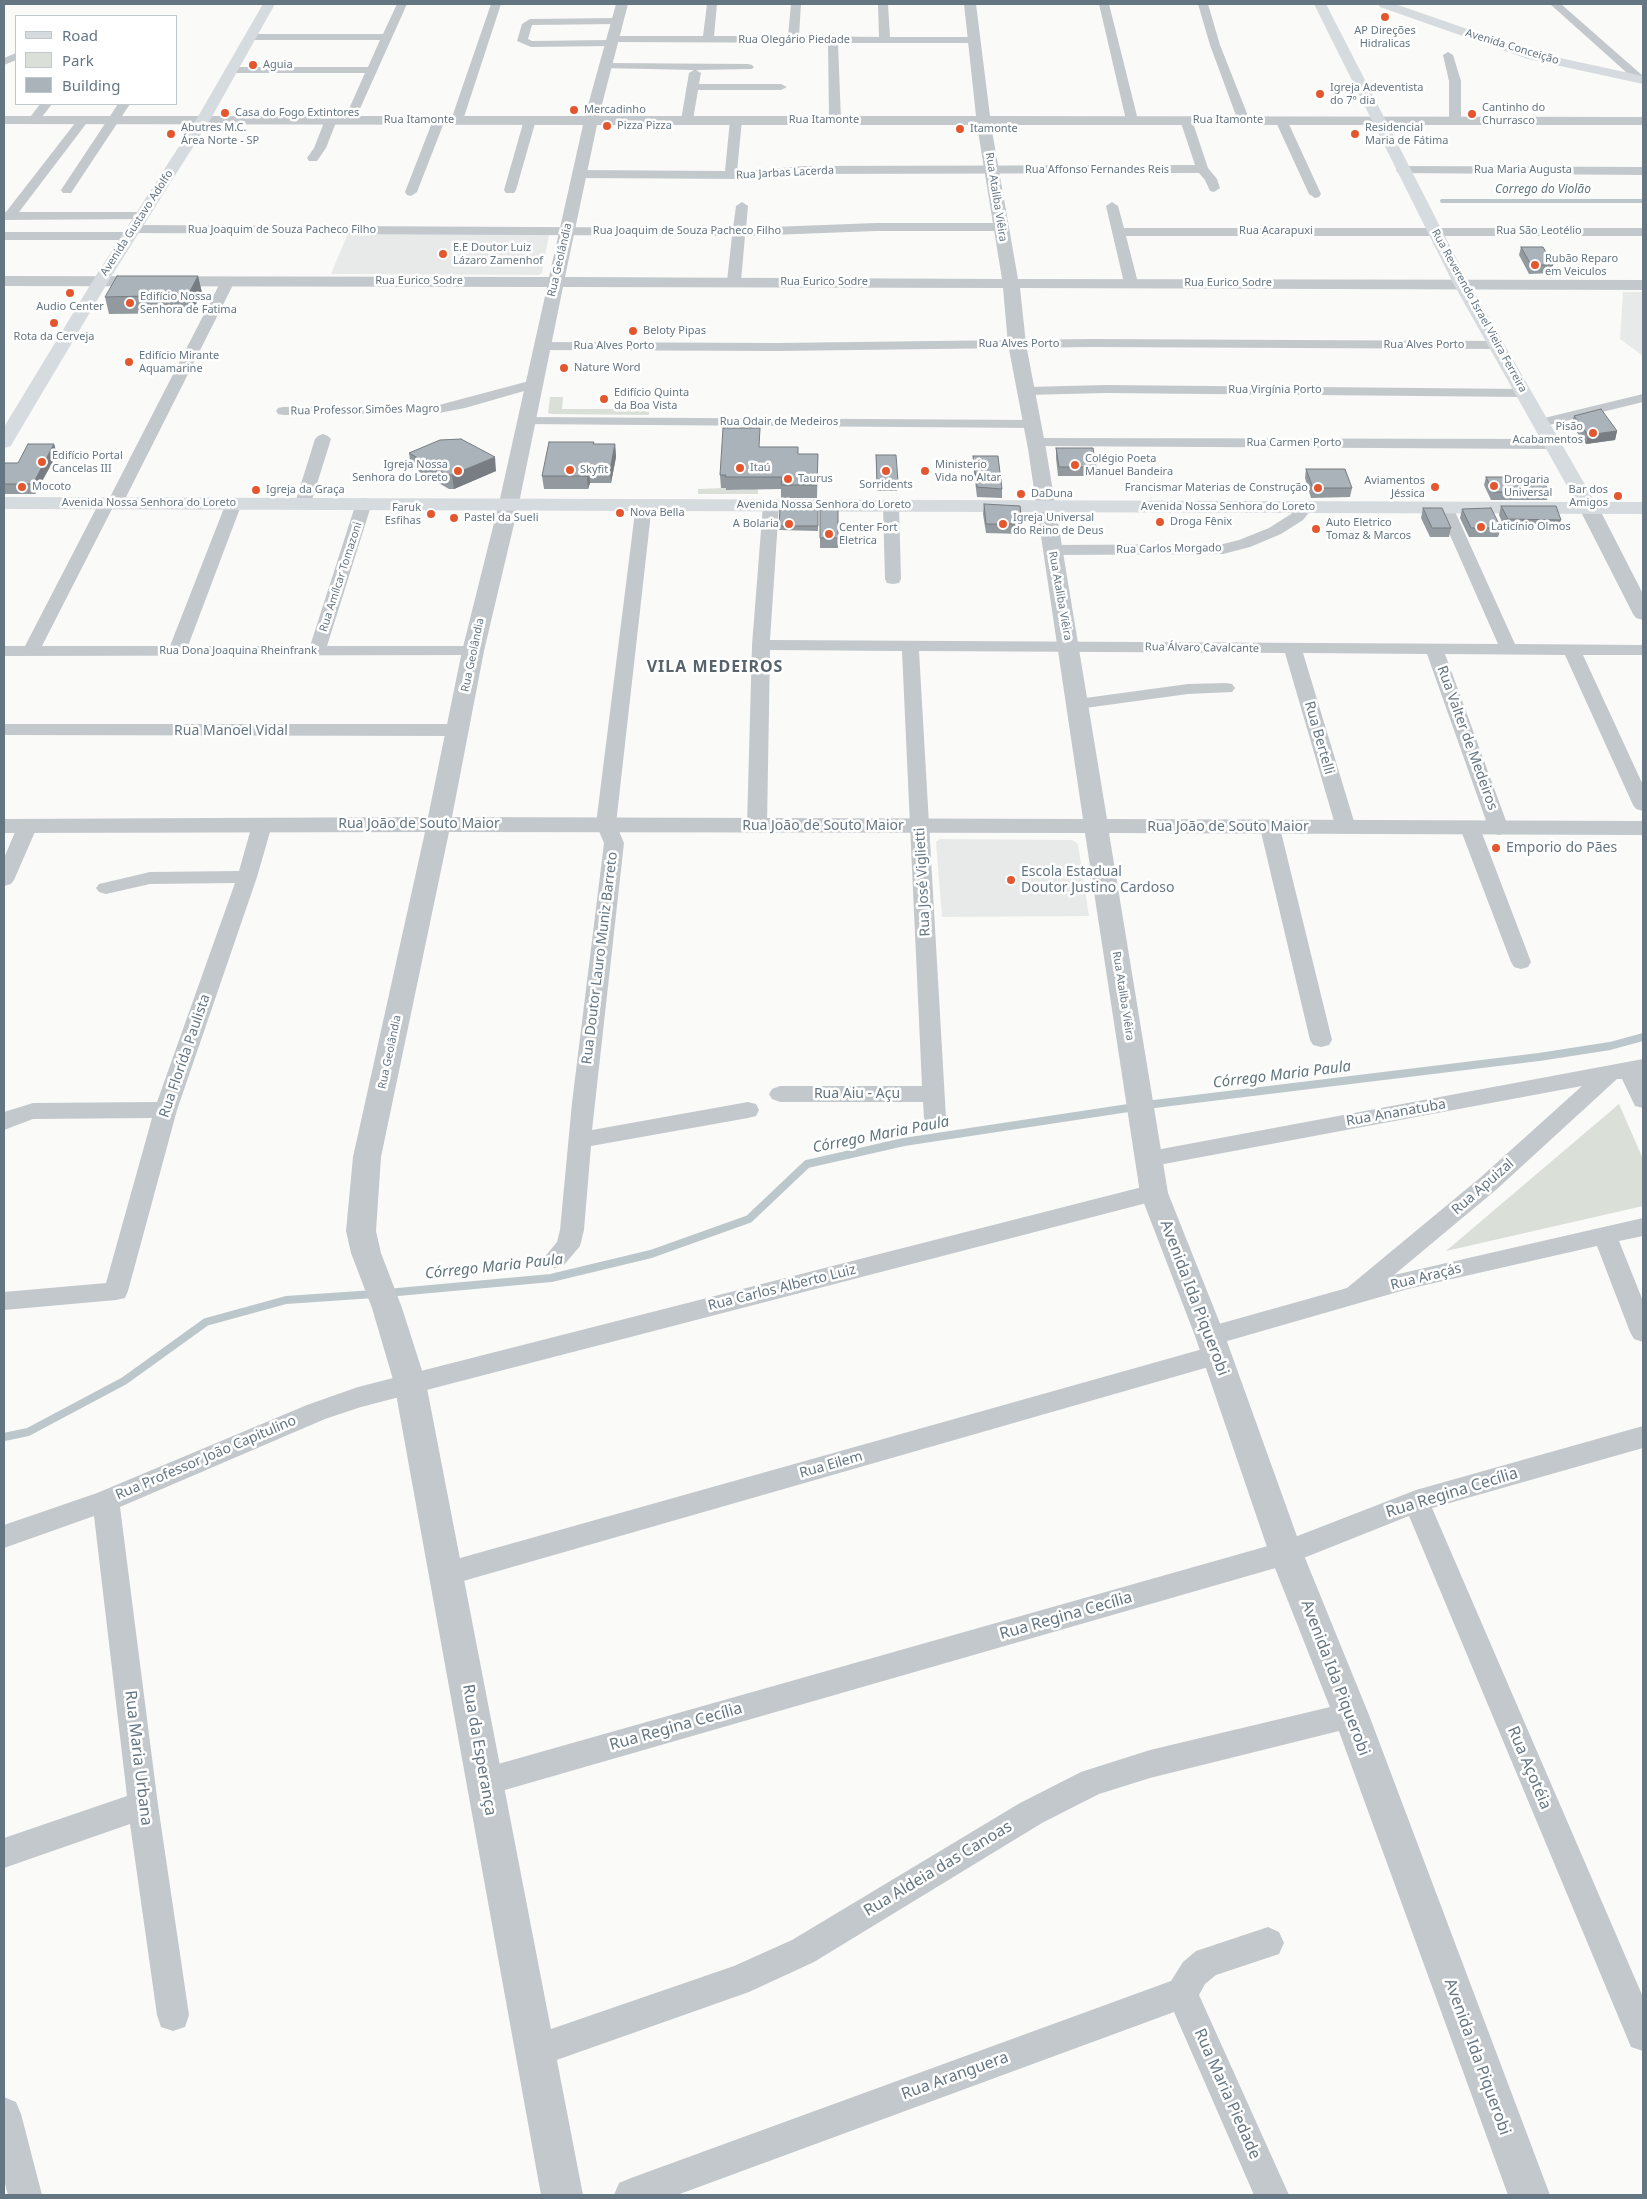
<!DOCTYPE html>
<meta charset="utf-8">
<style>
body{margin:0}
#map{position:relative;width:1647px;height:2199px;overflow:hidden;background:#fafaf8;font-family:"Noto Sans",sans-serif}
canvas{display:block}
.frame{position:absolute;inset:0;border:5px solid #657683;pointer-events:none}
.legend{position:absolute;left:15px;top:15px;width:162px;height:90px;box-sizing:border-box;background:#fff;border:1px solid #c1c8cd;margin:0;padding:6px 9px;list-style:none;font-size:15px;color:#657683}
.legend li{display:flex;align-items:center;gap:10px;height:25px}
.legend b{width:25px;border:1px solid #c1c8cd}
</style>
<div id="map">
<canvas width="1647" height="2199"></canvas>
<div class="frame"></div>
<ul class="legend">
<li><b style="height:6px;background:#d6dbdf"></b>Road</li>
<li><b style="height:14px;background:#dadfd7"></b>Park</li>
<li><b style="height:14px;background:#aab3b9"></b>Building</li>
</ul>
</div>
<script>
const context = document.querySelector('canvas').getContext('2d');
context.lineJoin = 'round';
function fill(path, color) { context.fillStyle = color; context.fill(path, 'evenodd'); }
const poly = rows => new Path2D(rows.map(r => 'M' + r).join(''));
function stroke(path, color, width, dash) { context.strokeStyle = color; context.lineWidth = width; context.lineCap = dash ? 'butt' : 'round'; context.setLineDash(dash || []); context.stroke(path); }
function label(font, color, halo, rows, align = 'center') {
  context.font = font + ' "Noto Sans",sans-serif'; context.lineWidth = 5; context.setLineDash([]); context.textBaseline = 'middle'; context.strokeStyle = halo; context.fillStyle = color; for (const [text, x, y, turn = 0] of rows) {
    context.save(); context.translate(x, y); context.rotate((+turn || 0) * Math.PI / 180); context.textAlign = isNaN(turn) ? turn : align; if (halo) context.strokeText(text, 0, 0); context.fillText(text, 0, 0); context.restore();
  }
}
fill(poly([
 [348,233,547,234,549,235,542,273,539,275,331,274],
 [1623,292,1643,292,1643,356,1620,339],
 [940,839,1072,840,1078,844,1089,916,942,917,936,842]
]), '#e8e9e9');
fill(poly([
 [550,397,563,397,562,409,649,409,649,415,552,414,548,413],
 [758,487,758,494,698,494,698,489,726,488,726,490,745,490],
 [1619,1104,1643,1159,1643,1206,1446,1251]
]), '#dadfd7');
stroke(poly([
 [1442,201,1643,201]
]), '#bbc7cb', 4);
stroke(poly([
 [1146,1105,1539,1057,1610,1046,1643,1037],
 [387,1293,551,1278,651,1254,749,1219,807,1164,904,1142,1135,1107],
 [4,1437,28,1432,124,1381,206,1322,286,1300,374,1294]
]), '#bbc7cb', 8);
fill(poly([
 [397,4,407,4,354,122,346,122,344,120,365,73,231,73,225,70,231,67,368,67,380,40,250,40,245,37,250,34,383,34,397,4],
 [491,4,501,4,463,120,461,122,453,122,451,120,491,4],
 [707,4,717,4,714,36,788,36,791,4,801,4,799,36,879,37,878,4,888,4,890,37,975,37,980,40,975,43,838,43,841,120,835,123,829,120,828,43,616,42,615,45,611,46,531,47,517,41,522,24,530,19,617,18,622,21,617,24,532,25,528,39,532,41,607,40,608,37,612,36,703,36,707,4],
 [1099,4,1109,4,1138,120,1136,122,1128,122,1126,120,1099,4],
 [1198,4,1208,4,1220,45,1250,121,1248,123,1240,123,1238,121,1210,45,1198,4],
 [1550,4,1561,4,1643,76,1643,82,1636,81,1550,4],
 [1448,52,1453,55,1461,81,1461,121,1455,124,1449,121,1449,81,1443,55,1448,52],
 [16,53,16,60,4,65,4,58,16,53],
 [605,63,748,64,752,65,754,67,752,69,696,70,701,73,699,84,781,84,787,87,781,90,698,90,693,120,687,123,681,120,689,73,694,70,601,68,599,66,601,64,605,63],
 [40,104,52,104,38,122,30,122,28,120,40,104],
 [118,104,130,104,71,193,63,193,61,190,118,104],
 [83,117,89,120,19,212,141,212,147,216,145,219,4,220,4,212,6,212,79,118,83,117],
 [331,117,337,120,326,148,317,161,309,161,307,158,314,148,325,120,331,117],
 [439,117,445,120,417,192,411,196,407,195,405,192,433,120,439,117],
 [530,117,536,120,516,190,514,193,506,193,504,190,524,120,530,117],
 [736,117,742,120,737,171,748,171,803,166,1195,165,1180,120,1186,117,1192,120,1208,168,1217,179,1220,188,1214,192,1210,191,1205,180,1199,173,803,174,748,179,579,178,573,174,579,170,725,171,730,120,736,117],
 [1281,117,1287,120,1321,194,1319,197,1315,198,1309,194,1275,120,1281,117],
 [1402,166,1643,167,1643,175,1398,173,1396,170,1402,166],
 [742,202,748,206,746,228,876,223,1001,223,1007,227,1001,231,876,231,745,236,741,281,734,285,727,281,732,236,133,233,127,229,133,225,733,228,736,206,742,202],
 [1112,202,1118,206,1124,228,1643,228,1643,236,1126,236,1138,283,1131,287,1124,283,1106,206,1112,202],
 [4,232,129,232,135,236,129,240,4,240,4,232],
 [228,277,235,281,123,503,121,506,113,507,42,646,170,646,226,503,228,500,234,498,240,500,242,503,188,646,310,646,356,503,358,500,364,498,370,500,372,503,327,646,473,646,479,647,482,651,479,655,4,656,4,646,25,646,99,503,101,500,109,499,221,281,228,277],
 [1093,339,1497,341,1504,345,1497,349,1093,347,777,351,542,350,535,346,542,342,777,343,1093,339],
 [533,380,538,381,540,384,538,387,465,408,439,413,283,415,278,414,276,411,278,408,283,407,439,405,533,380],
 [1105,385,1524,389,1529,390,1531,393,1529,396,1524,397,1105,393,1027,395,1022,394,1020,391,1022,388,1027,387,1105,385],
 [1643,394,1643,402,1541,427,1536,426,1534,423,1536,420,1643,394],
 [526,417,1033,420,1038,421,1040,424,1038,427,1033,428,521,424,519,421,521,418,526,417],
 [323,434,328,436,331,439,311,503,309,506,297,506,295,503,315,439,318,436,323,434],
 [1036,438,1552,439,1557,441,1560,444,1557,447,1552,449,1031,446,1028,443,1031,440,1036,438],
 [644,499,650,501,652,504,616,824,624,843,592,1130,748,1102,756,1104,759,1110,756,1116,748,1118,591,1146,584,1230,580,1246,564,1265,555,1268,546,1265,543,1259,557,1242,560,1230,572,1103,604,843,596,824,636,504,638,501,644,499],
 [771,500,777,502,779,505,770,640,1498,644,1438,508,1440,505,1452,505,1515,644,1643,645,1643,655,1583,655,1643,785,1643,811,1636,809,1633,805,1565,655,1445,654,1509,829,1506,833,1499,835,1492,833,1489,829,1427,654,1303,653,1356,828,1353,832,1346,834,1339,832,1336,828,1285,653,919,651,946,1118,943,1124,935,1126,927,1124,924,1118,923,1102,780,1102,772,1099,769,1094,772,1089,780,1086,922,1086,902,651,770,650,767,825,764,829,757,831,750,829,747,825,752,645,763,505,765,502,771,500],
 [891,500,897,502,899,505,901,579,899,583,893,584,887,583,885,579,883,505,885,502,891,500],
 [1305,502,1311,504,1313,507,1311,510,1303,520,1281,534,1250,547,1223,554,1052,555,1046,553,1044,550,1046,547,1052,545,1223,544,1239,540,1269,528,1291,514,1299,504,1305,502],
 [1226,683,1232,684,1235,688,1232,692,1188,694,1078,709,1072,708,1069,704,1072,700,1078,699,1188,684,1226,683],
 [458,724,465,726,467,730,465,734,458,736,4,735,4,724,458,724],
 [28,819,35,821,38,825,14,880,11,884,4,886,4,858,18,825,21,821,28,819],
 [262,819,269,821,272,825,257,877,177,1110,128,1291,125,1298,116,1300,4,1310,4,1292,106,1283,152,1118,33,1119,4,1130,4,1112,33,1103,157,1102,235,883,150,884,106,894,99,892,96,888,99,884,150,872,239,871,252,825,255,821,262,819],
 [1270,822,1277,824,1280,828,1332,1040,1329,1045,1321,1047,1313,1045,1310,1040,1260,828,1263,824,1270,822],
 [1470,822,1477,824,1480,828,1531,962,1528,967,1521,969,1514,967,1511,962,1460,828,1463,824,1470,822],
 [1643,1059,1643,1108,1635,1106,1622,1079,1617,1079,1497,1189,1394,1275,1643,1218,1643,1236,1619,1241,1643,1301,1643,1342,1634,1339,1630,1332,1597,1246,1408,1289,1210,1346,1201,1343,1197,1336,1201,1329,1347,1288,1481,1177,1582,1086,1148,1167,1140,1165,1136,1159,1140,1153,1643,1059],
 [1154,1184,1162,1187,1166,1193,1162,1199,361,1407,325,1419,120,1507,158,1805,189,2015,185,2027,173,2031,161,2027,157,2015,130,1824,4,1868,4,1838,127,1796,94,1516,4,1548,4,1525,97,1493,307,1405,358,1387,1154,1184],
 [1217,1345,1226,1348,1230,1355,1226,1362,446,1586,436,1582,432,1574,436,1566,446,1562,1217,1345],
 [1643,1426,1643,1448,1432,1508,1643,1997,1643,2051,1631,2047,1409,1516,1286,1565,484,1796,473,1792,469,1782,473,1772,484,1768,1282,1542,1416,1490,1643,1426],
 [1351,1702,1361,1706,1366,1715,1361,1724,1351,1728,1150,1778,1099,1794,1042,1823,814,1962,749,1992,534,2068,522,2063,517,2051,522,2039,734,1966,792,1940,1020,1803,1081,1772,1150,1750,1351,1702],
 [1268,1927,1279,1932,1284,1943,1279,1954,1216,1975,1205,1984,1199,1995,1289,2195,1254,2195,1174,2012,677,2195,614,2195,619,2183,631,2178,1171,1981,1183,1962,1196,1951,1268,1927],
 [4,2097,16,2102,21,2114,42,2195,8,2195,4,2180,4,2097]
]), '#c3c8cc');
fill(poly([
 [616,4,628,4,599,116,976,116,964,4,976,4,990,116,1643,117,1643,125,991,125,1018,279,1643,280,1643,290,1020,288,1026,344,1046,449,1107,819,1643,821,1643,835,1109,833,1168,1193,1225,1336,1303,1553,1369,1715,1550,2195,1508,2195,1333,1715,1269,1553,1195,1336,1140,1193,1085,833,449,832,381,1157,376,1231,381,1253,402,1308,426,1383,583,2195,541,2195,394,1383,372,1308,351,1253,346,1231,353,1157,425,832,4,833,4,819,428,817,462,651,499,503,547,287,4,286,4,276,549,277,583,125,4,124,4,116,585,116,616,4],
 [597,125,977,125,1002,279,565,277,597,125],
 [563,287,1003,288,1008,344,1028,449,1083,819,452,817,484,651,519,503,563,287],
 [1589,502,1596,504,1599,508,1643,594,1643,620,1636,618,1633,614,1579,508,1582,504,1589,502]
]), '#c3c8cc');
fill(poly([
 [263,4,275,4,210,120,111,277,13,442,11,446,4,448,4,427,95,277,196,120,263,4],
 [1314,4,1326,4,1469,283,1595,502,1643,502,1643,514,4,509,4,497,1576,502,1453,283,1314,4],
 [1378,4,1395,4,1537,53,1643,76,1643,84,1528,59,1380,7,1378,4]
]), '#d6dbdf');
fill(poly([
 [1521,247,1553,265,1551,273,1529,274,1519,255],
 [198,276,202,293,191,313,109,314,105,297],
 [1574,416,1617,431,1615,440,1586,444,1571,425],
 [54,444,57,454,35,494,4,494,4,465,18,463],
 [594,444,615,444,616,457,611,483,590,483,588,489,544,489,542,476],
 [760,447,798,454,818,454,817,498,781,498,781,489,726,490,726,488,721,488,720,475],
 [1056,448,1096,467,1095,476,1058,476,1056,458],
 [409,453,496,471,454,489,449,489,411,467],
 [876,455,898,481,897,491,877,491],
 [973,456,1002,489,1002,498,977,497,973,465],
 [1306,469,1352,488,1350,497,1311,498,1305,478],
 [1486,477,1507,479,1549,492,1547,500,1491,500,1484,485],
 [984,504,1022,524,1022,534,986,533,983,514],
 [820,505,838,505,838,548,820,548],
 [1501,506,1561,520,1558,529,1505,529,1499,515],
 [1423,508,1451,528,1449,537,1430,537,1421,518],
 [818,509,818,531,779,530,779,526],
 [1462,509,1501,528,1498,537,1469,537,1460,518]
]), '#929a9f');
fill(poly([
 [198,276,202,293,191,313,188,295],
 [1617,431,1615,440,1586,444,1588,435],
 [54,444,57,454,35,494,33,484],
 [615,444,616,457,611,483,610,470],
 [495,457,496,471,454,489,452,475],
 [589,470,590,483,588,489,587,476]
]), '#777d82');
const building = poly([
 [1521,247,1543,247,1553,265,1531,265,1521,247],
 [117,276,198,276,188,295,105,297,117,276],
 [1601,409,1617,431,1588,435,1574,416,1601,409],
 [723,428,760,428,759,447,798,447,798,454,818,454,817,485,781,485,782,477,725,477,726,475,720,475,723,428],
 [461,439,495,457,452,475,447,475,409,453,440,440,461,439],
 [549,442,594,442,593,444,615,444,610,470,589,470,587,476,542,476,549,442],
 [28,444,54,444,33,484,4,484,4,465,5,463,18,463,28,444],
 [1056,448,1093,448,1096,467,1059,467,1056,448],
 [876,455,896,455,898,481,877,482,876,455],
 [973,456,998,456,1002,489,977,487,973,456],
 [1306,469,1345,469,1352,488,1313,488,1306,469],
 [1486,477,1506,477,1507,479,1543,480,1549,492,1493,492,1486,477],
 [984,504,1020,506,1022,524,986,524,984,504],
 [820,505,838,505,838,538,820,538,820,505],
 [1501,506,1556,506,1561,520,1508,519,1501,506],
 [780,508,818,509,818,526,779,526,780,508],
 [1423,508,1442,508,1451,528,1432,528,1423,508],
 [1491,508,1501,528,1471,528,1462,509,1491,508]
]);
fill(building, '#aab3b9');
stroke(building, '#777d82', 1);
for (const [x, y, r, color] of [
 [1385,17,5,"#e4572e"],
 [253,65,5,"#e4572e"],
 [1320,94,5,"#e4572e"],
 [574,110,5,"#e4572e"],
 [225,113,5,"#e4572e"],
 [1472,114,5,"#e4572e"],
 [607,126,5,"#e4572e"],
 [960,129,5,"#e4572e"],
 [171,134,5,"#e4572e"],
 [1355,134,5,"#e4572e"],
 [443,254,5,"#e4572e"],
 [1535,265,5,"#e4572e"],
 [70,293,5,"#e4572e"],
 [130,303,5,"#e4572e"],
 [54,323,5,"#e4572e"],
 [633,331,5,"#e4572e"],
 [129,362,5,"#e4572e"],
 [564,368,5,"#e4572e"],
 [604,399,5,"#e4572e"],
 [1593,433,5,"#e4572e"],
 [42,462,5,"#e4572e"],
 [1075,465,5,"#e4572e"],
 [740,468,5,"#e4572e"],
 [570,470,5,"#e4572e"],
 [458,471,5,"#e4572e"],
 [886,471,5,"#e4572e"],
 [925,471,5,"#e4572e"],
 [788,479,5,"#e4572e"],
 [1494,486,5,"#e4572e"],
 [22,487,5,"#e4572e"],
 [1435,487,5,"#e4572e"],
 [1318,488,5,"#e4572e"],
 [256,490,5,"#e4572e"],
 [1021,494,5,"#e4572e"],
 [1618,496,5,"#e4572e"],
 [620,513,5,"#e4572e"],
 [431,514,5,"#e4572e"],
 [454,518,5,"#e4572e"],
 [1160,522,5,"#e4572e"],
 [789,524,5,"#e4572e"],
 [1003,524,5,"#e4572e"],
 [1481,527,5,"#e4572e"],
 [1316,529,5,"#e4572e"],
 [829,534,5,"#e4572e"],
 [1496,848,5,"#e4572e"],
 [1011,880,5,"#e4572e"]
]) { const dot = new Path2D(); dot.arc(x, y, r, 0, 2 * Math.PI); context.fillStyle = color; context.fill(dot); stroke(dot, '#fff', 2); }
label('11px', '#657683', '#fff', [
 ["AP Direções",1385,31,"center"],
 ["Hidralicas",1385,44,"center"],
 ["Aguia",263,65],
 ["Igreja Adeventista",1330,88],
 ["do 7º dia",1330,101],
 ["Cantinho do",1482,108],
 ["Churrasco",1482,121],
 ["Mercadinho",584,110],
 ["Casa do Fogo Extintores",235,113],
 ["Pizza Pizza",617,126],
 ["Abutres M.C.",181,128],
 ["Área Norte - SP",181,141],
 ["Residencial",1365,128],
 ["Maria de Fátima",1365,141],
 ["Itamonte",970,129],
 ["E.E Doutor Luiz",453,248],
 ["Lázaro Zamenhof",453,261],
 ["Rubão Reparo",1545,259],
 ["em Veiculos",1545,272],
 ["Edifício Nossa",140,297],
 ["Senhora de Fatima",140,310],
 ["Audio Center",70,307,"center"],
 ["Beloty Pipas",643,331],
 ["Rota da Cerveja",54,337,"center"],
 ["Edifício Mirante",139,356],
 ["Aquamarine",139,369],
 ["Nature Word",574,368],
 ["Edifício Quinta",614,393],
 ["da Boa Vista",614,406],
 ["Pisão",1583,427,"right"],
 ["Acabamentos",1583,440,"right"],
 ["Edifício Portal",52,456],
 ["Cancelas III",52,469],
 ["Colégio Poeta",1085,459],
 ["Manuel Bandeira",1085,472],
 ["Igreja Nossa",448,465,"right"],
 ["Senhora do Loreto",448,478,"right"],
 ["Ministerio",935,465],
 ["Vida no Altar",935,478],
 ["Itaú",750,468],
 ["Skyfit",580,470],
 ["Taurus",798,479],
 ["Drogaria",1504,480],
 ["Universal",1504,493],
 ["Aviamentos",1425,481,"right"],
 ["Jéssica",1425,494,"right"],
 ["Sorridents",886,485,"center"],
 ["Mocoto",32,487],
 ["Francismar Materias de Construção",1308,488,"right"],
 ["Igreja da Graça",266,490],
 ["Bar dos",1608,490,"right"],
 ["Amigos",1608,503,"right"],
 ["DaDuna",1031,494],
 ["Faruk",421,508,"right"],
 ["Esfihas",421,521,"right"],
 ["Nova Bella",630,513],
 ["Pastel da Sueli",464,518],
 ["Igreja Universal",1013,518],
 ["do Reino de Deus",1013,531],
 ["Droga Fênix",1170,522],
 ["Auto Eletrico",1326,523],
 ["Tomaz & Marcos",1326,536],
 ["A Bolaria",779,524,"right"],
 ["Laticínio Olmos",1491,527],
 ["Center Fort",839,528],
 ["Eletrica",839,541]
], 'left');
label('11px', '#657683', '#fff', [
 ["Rua Olegário Piedade",794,40],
 ["Avenida Conceição",1512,47,17],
 ["Rua Itamonte",419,120],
 ["Rua Itamonte",824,120],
 ["Rua Itamonte",1228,120],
 ["Rua Affonso Fernandes Reis",1097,170],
 ["Rua Maria Augusta",1523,170],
 ["Rua Jarbas Lacerda",785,173,-3],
 ["Rua Ataliba Viêira",996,197,81],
 ["Avenida Gustavo Adolfo",137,223,-57],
 ["Rua Joaquim de Souza Pacheco Filho",282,230],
 ["Rua Joaquim de Souza Pacheco Filho",687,231],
 ["Rua Acarapuxi",1276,231],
 ["Rua São Leotélio",1539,231],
 ["Rua Geolândia",560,260,-77],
 ["Rua Eurico Sodre",419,281],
 ["Rua Eurico Sodre",824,282],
 ["Rua Eurico Sodre",1228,283],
 ["Rua Reverendo Israel Vieira Ferreira",1479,311,61],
 ["Rua Alves Porto",1019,344],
 ["Rua Alves Porto",1424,345],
 ["Rua Alves Porto",614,346],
 ["Rua Virgínia Porto",1275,390],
 ["Rua Professor Simões Magro",365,410,-1],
 ["Rua Odair de Medeiros",779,422],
 ["Rua Carmen Porto",1294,443],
 ["Avenida Nossa Senhora do Loreto",149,503],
 ["Avenida Nossa Senhora do Loreto",824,505],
 ["Avenida Nossa Senhora do Loreto",1228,507],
 ["Rua Carlos Morgado",1169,549,-1],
 ["Rua Amílcar Tomazoni",341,577,-72],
 ["Rua Ataliba Viêira",1060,596,80],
 ["Rua Álvaro Cavalcante",1202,648,1],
 ["Rua Dona Joaquina Rheinfrank",238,651],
 ["Rua Geolândia",473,655,-78],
 ["Rua Ataliba Viêira",1123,996,81],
 ["Rua Geolândia",390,1052,-78]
]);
label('italic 12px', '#60757c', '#fff', [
 ["Corrego do Violão",1543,190]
]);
label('14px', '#657683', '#fff', [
 ["Rua Manoel Vidal",231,731],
 ["Rua Bertelli",1319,738,74],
 ["Rua Valter de Medeiros",1467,738,70],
 ["Rua João de Souto Maior",419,824],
 ["Rua João de Souto Maior",823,826],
 ["Rua João de Souto Maior",1228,827],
 ["Rua José Viglietti",923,882,-93],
 ["Rua Doutor Lauro Muniz Barreto",600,958,-83],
 ["Rua Florída Paulista",185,1056,-71],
 ["Rua Aiu - Açu",857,1094],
 ["Rua Ananatuba",1396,1113,-10],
 ["Rua Apuizal",1483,1187,-41],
 ["Rua Araçás",1426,1277,-14],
 ["Rua Carlos Alberto Luiz",782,1288,-14],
 ["Rua Professor João Capitulino",206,1458,-23],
 ["Rua Eilem",831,1465,-16]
]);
label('14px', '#657683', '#fff', [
 ["Emporio do Pães",1506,848],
 ["Escola Estadual",1021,872],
 ["Doutor Justino Cardoso",1021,888]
], 'left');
label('italic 15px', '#60757c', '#fff', [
 ["Córrego Maria Paula",1282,1075,-7],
 ["Córrego Maria Paula",881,1135,-11],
 ["Córrego Maria Paula",494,1267,-6]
]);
context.letterSpacing = '1px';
label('bold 16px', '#57646e', '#fff', [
 ["VILA MEDEIROS",715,667]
]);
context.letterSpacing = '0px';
label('16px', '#657683', '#fff', [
 ["Avenida Ida Piquerobi",1194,1298,69],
 ["Rua Regina Cecília",1452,1493,-17],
 ["Rua Regina Cecília",1066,1616,-16],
 ["Avenida Ida Piquerobi",1335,1678,69],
 ["Rua Regina Cecília",676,1727,-16],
 ["Rua da Esperança",479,1750,80],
 ["Rua Maria Urbana",138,1758,83],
 ["Rua Açotéia",1529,1768,67],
 ["Rua Aldeia das Canoas",938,1869,-31],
 ["Avenida Ida Piquerobi",1477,2057,70],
 ["Rua Aranguera",955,2076,-20],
 ["Rua Maria Piedade",1227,2094,66]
]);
</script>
